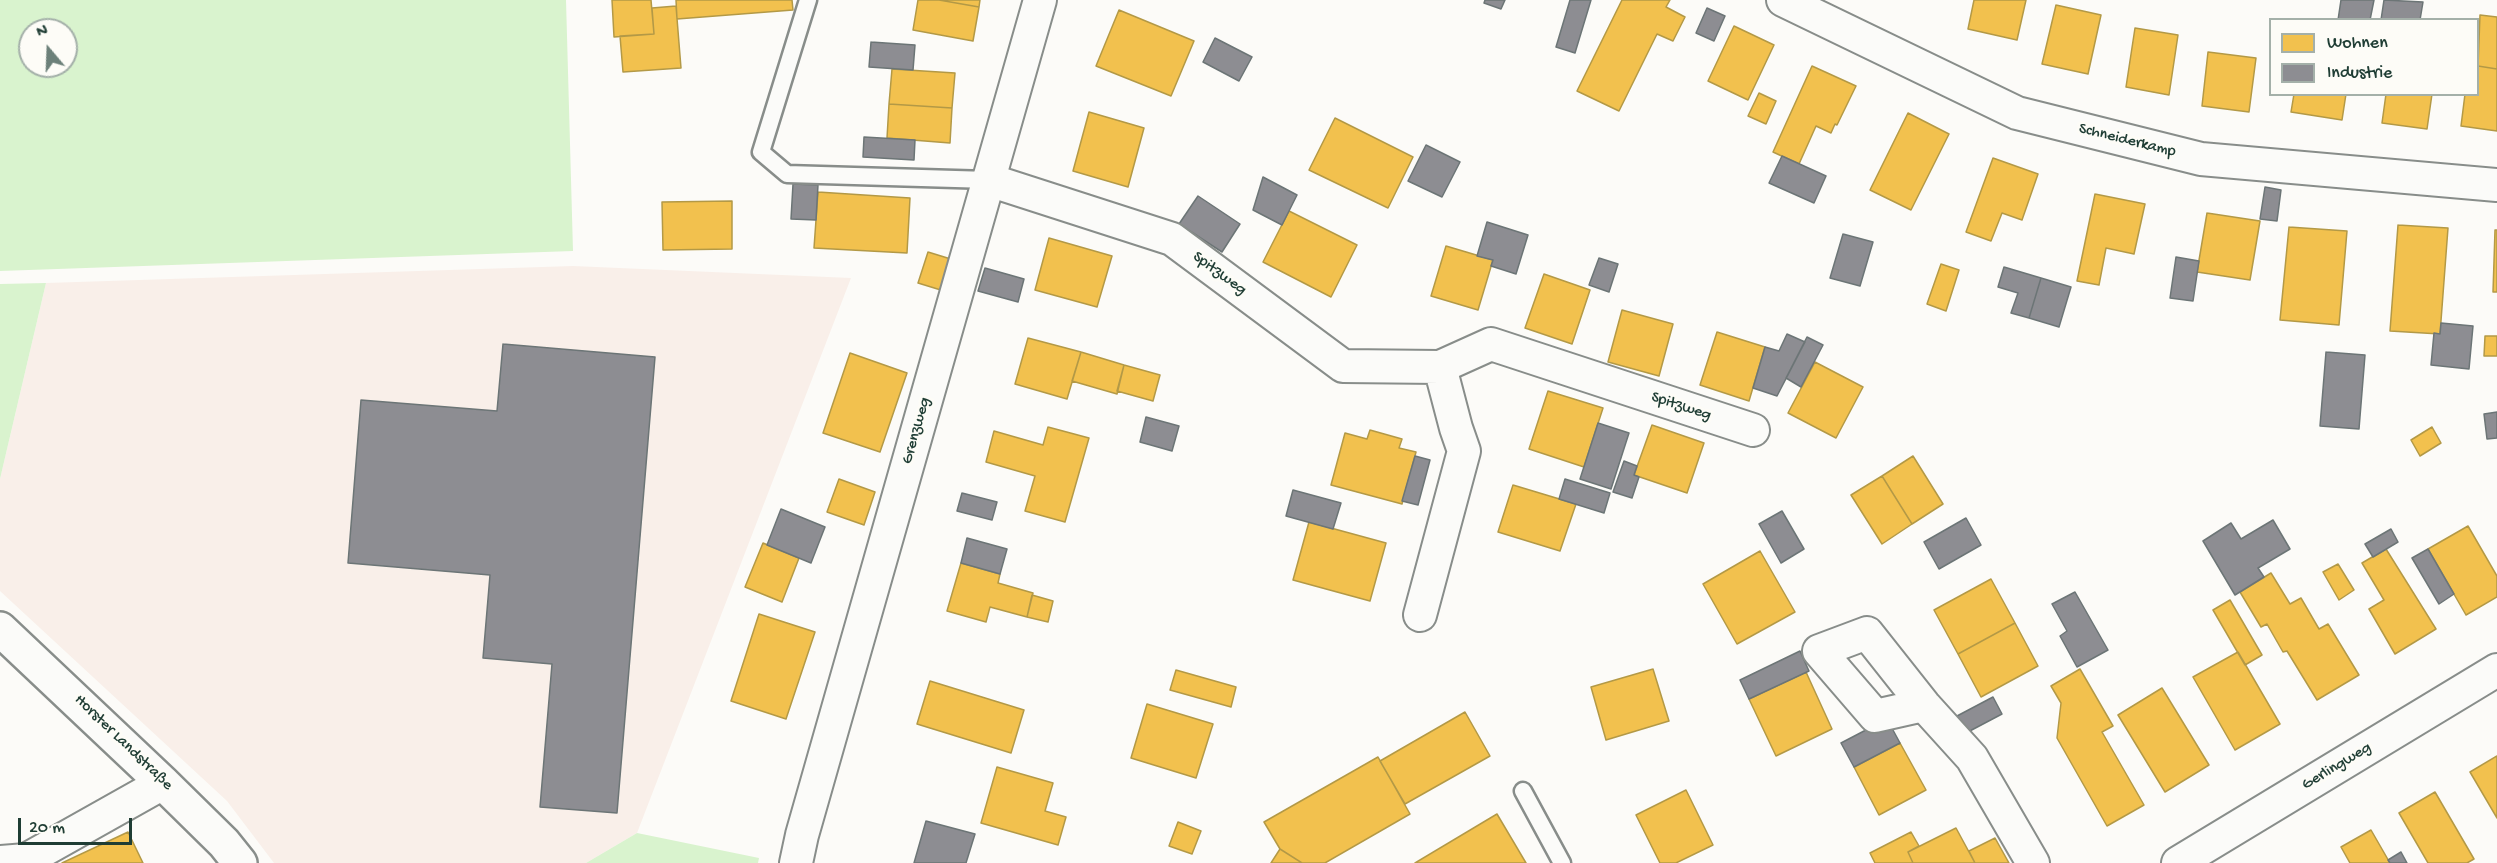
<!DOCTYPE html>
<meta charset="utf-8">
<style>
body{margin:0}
#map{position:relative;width:2497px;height:863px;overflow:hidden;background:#fcfbf8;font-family:"Gochi Hand",sans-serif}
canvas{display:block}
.legend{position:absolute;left:2269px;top:18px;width:210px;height:78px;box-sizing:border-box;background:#fdfcf7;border:2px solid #a4b0a9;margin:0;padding:8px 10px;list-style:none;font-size:18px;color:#1f3d34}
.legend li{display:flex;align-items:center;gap:12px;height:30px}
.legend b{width:30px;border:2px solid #a4b0a9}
.north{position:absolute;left:18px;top:18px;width:60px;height:60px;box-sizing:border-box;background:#fdfcf7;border:2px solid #a4b0a9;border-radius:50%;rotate:341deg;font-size:16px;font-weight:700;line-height:24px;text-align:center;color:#1f3d34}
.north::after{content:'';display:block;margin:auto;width:21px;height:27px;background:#6c8079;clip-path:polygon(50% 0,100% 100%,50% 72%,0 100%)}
.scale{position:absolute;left:18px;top:818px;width:114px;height:27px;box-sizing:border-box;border:3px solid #1f3d34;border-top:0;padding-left:8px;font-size:18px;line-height:21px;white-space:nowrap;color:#1f3d34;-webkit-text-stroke:4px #fdfcf7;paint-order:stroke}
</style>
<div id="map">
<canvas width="2497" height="863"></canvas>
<ul class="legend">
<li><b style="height:16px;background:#f2c14e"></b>Wohnen</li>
<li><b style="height:16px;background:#8d8d92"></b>Industrie</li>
</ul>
<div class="north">N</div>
<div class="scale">20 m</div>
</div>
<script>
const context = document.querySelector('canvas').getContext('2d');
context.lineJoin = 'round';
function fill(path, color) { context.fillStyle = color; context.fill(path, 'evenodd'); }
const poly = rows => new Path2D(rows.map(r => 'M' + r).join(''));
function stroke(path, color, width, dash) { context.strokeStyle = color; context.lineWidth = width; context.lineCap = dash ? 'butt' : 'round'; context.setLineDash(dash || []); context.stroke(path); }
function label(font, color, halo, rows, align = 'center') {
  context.font = font + ' "Gochi Hand",sans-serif'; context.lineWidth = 6; context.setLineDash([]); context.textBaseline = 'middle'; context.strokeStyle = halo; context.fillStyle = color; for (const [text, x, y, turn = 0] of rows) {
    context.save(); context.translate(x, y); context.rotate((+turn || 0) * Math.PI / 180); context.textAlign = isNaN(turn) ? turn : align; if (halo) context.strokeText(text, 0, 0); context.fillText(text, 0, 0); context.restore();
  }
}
fill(poly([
 [573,266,851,278,637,833,586,863,274,863,227,801,0,591,0,479,46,283]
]), '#f9efe9');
fill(poly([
 [0,0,566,0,573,251,0,271],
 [30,30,66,30,66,66,30,66],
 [46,283,0,479,0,284],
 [637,833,759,858,758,863,586,863]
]), '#d9f3ce');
const homes = poly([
 [612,0,651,0,654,34,614,37,612,0],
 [676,0,792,0,793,10,677,19,676,0],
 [918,0,939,0,979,7,973,41,913,30,918,0],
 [939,0,980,0,979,7,939,0],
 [1622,0,1670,0,1666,7,1685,17,1673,41,1657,34,1619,111,1577,91,1622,0],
 [1974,0,2026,0,2017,40,1968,29,1974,0],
 [2056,5,2101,15,2088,74,2042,64,2056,5],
 [676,6,681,68,623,72,620,36,654,34,652,8,676,6],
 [1119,10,1194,41,1171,96,1096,66,1119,10],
 [2480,15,2497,17,2497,69,2478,66,2480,15],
 [1734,26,1774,45,1748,100,1708,81,1734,26],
 [2135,28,2178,35,2169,95,2126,87,2135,28],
 [2208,52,2256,58,2249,112,2202,106,2208,52],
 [1812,66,1856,86,1837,125,1835,124,1831,133,1816,126,1799,164,1773,152,1812,66],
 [2478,66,2497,69,2497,131,2461,126,2465,94,2478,94,2478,66],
 [892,69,955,73,952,108,889,104,892,69],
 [1759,93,1776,101,1766,124,1748,116,1759,93],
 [2294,94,2346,94,2342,120,2291,112,2294,94],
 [2386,94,2432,94,2427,129,2382,123,2386,94],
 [889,104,952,108,950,143,887,138,889,104],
 [1089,112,1144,128,1128,187,1073,171,1089,112],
 [1908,113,1949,134,1911,210,1870,190,1908,113],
 [1335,118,1413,157,1388,208,1309,170,1335,118],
 [1993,158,2038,174,2022,220,2002,213,1991,241,1966,232,1993,158],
 [818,192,910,198,907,253,814,248,818,192],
 [2095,194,2145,204,2134,254,2106,248,2099,285,2077,281,2095,194],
 [732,201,732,249,663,250,662,202,732,201],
 [1289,211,1357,245,1331,297,1263,262,1289,211],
 [2207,213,2260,221,2250,280,2197,272,2207,213],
 [2398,225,2448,228,2440,334,2390,331,2398,225],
 [2289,227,2347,231,2339,325,2280,320,2289,227],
 [2495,230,2497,230,2497,292,2493,292,2495,230],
 [1049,238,1112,256,1097,307,1035,290,1049,238],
 [1446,246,1493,260,1478,310,1431,296,1446,246],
 [928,252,954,260,944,291,918,283,928,252],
 [1941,264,1959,270,1946,311,1927,304,1941,264],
 [1544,274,1590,290,1572,344,1525,328,1544,274],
 [1622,310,1673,324,1659,376,1608,362,1622,310],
 [1717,332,1765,347,1749,401,1700,385,1717,332],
 [2485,336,2497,336,2497,356,2484,356,2485,336],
 [1028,338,1081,352,1067,399,1015,384,1028,338],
 [1081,352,1124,365,1117,394,1072,381,1081,352],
 [850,353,907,373,880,452,823,433,850,353],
 [1815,362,1863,387,1836,438,1788,413,1815,362],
 [1124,365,1160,375,1153,401,1117,391,1124,365],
 [1548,391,1603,408,1584,467,1529,449,1548,391],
 [1652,425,1704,443,1687,493,1634,475,1652,425],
 [1048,427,1089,438,1065,522,1025,511,1035,476,986,462,994,431,1043,445,1048,427],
 [2432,427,2441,443,2420,456,2411,440,2432,427],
 [1370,430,1402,439,1399,448,1416,452,1402,504,1331,485,1345,433,1367,439,1370,430],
 [1913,456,1943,504,1912,524,1882,476,1913,456],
 [1882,476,1912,524,1882,544,1851,495,1882,476],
 [839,479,875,492,864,525,827,512,839,479],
 [1513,485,1576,504,1560,551,1498,532,1513,485],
 [1309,522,1386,543,1370,601,1293,580,1309,522],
 [2468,526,2497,576,2497,597,2466,615,2428,549,2468,526],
 [763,543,799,558,782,602,745,587,763,543],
 [2386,549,2436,629,2395,654,2369,609,2384,600,2362,563,2386,549],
 [1760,551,1795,612,1737,644,1703,584,1760,551],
 [961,563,1000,574,998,583,1033,593,1027,617,990,607,986,622,947,611,961,563],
 [2338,564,2354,590,2339,600,2323,572,2338,564],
 [2271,573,2290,604,2301,598,2319,629,2328,624,2359,675,2317,700,2287,651,2283,652,2267,624,2261,627,2240,592,2271,573],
 [1991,579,2015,623,1958,654,1934,610,1991,579],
 [1032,595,1053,601,1048,622,1027,617,1032,595],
 [2230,600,2262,655,2245,665,2213,610,2230,600],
 [759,614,815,632,786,719,731,701,759,614],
 [2015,623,2038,666,1981,697,1958,654,2015,623],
 [2238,652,2280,724,2235,750,2193,677,2238,652],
 [1653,669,1669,721,1606,740,1591,687,1653,669],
 [2080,669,2113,726,2102,732,2144,805,2107,826,2057,738,2061,703,2051,686,2080,669],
 [1176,670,1236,687,1231,707,1170,690,1176,670],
 [1806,672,1832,729,1776,756,1749,699,1806,672],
 [930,681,1024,710,1011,753,917,724,930,681],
 [2162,688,2209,765,2165,792,2118,715,2162,688],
 [1147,704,1213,724,1196,778,1131,758,1147,704],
 [1465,712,1490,756,1405,804,1380,761,1465,712],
 [1900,743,1926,790,1879,815,1854,767,1900,743],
 [2497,756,2497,818,2470,772,2497,756],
 [1378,757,1410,814,1325,863,1302,863,1280,849,1264,822,1378,757],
 [997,767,1053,783,1045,811,1066,817,1058,845,981,823,997,767],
 [1686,790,1713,845,1676,863,1660,863,1636,815,1686,790],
 [2435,792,2474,859,2467,863,2428,863,2399,813,2435,792],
 [1497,814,1526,863,1415,863,1497,814],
 [1178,822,1201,831,1192,854,1169,846,1178,822],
 [1956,828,1975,863,1913,863,1908,852,1956,828],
 [2371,830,2390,863,2350,863,2341,847,2371,830],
 [128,832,143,863,62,863,128,832],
 [1911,832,1919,846,1908,852,1913,863,1875,863,1870,853,1911,832],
 [1995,838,2009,863,1975,863,1969,851,1995,838],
 [1280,849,1302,863,1271,863,1280,849]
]);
fill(homes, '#f2c14e');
stroke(homes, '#b39946', 1.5);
const industry = poly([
 [1485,0,1505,0,1501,9,1484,3,1485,0],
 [1570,0,1591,0,1575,53,1556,47,1570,0],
 [2341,0,2374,0,2370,20,2338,20,2341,0],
 [2384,0,2423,2,2420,20,2381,20,2384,0],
 [1707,8,1725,16,1714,41,1696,33,1707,8],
 [1215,38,1252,57,1239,81,1203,62,1215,38],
 [871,42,915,45,913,70,869,67,871,42],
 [864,137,915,140,914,160,863,157,864,137],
 [1426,145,1460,162,1442,197,1408,181,1426,145],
 [1782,156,1826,176,1814,203,1769,183,1782,156],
 [1263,177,1297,195,1282,225,1253,210,1263,177],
 [793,184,818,185,816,220,791,219,793,184],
 [2265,187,2281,190,2277,221,2260,219,2265,187],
 [1198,196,1240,224,1222,252,1179,224,1198,196],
 [1487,222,1528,235,1516,274,1491,266,1493,260,1477,256,1487,222],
 [1843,234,1873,242,1860,286,1830,278,1843,234],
 [2176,257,2199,261,2193,301,2170,298,2176,257],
 [1599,258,1618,264,1609,292,1589,285,1599,258],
 [2004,267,2041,278,2029,318,2011,313,2018,293,1998,287,2004,267],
 [985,268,1024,279,1018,302,978,291,985,268],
 [2041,278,2071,287,2059,327,2029,318,2041,278],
 [2441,323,2473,326,2469,369,2431,365,2434,333,2440,334,2441,323],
 [1787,334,1805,342,1777,396,1753,388,1765,347,1779,351,1787,334],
 [1807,337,1823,345,1801,387,1786,378,1807,337],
 [503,344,655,357,617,813,540,807,552,664,483,658,490,575,348,563,361,400,497,411,503,344],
 [2326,352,2365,355,2359,429,2320,426,2326,352],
 [2497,412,2497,438,2487,439,2484,414,2497,412],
 [1146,417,1179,426,1172,451,1140,442,1146,417],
 [1598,423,1629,433,1611,489,1580,479,1598,423],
 [1415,456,1430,460,1418,505,1402,501,1415,456],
 [1624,461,1637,466,1634,475,1639,477,1632,498,1613,492,1624,461],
 [1565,479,1610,493,1604,513,1559,499,1565,479],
 [1293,490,1341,503,1333,529,1286,516,1293,490],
 [962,493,997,502,992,520,957,511,962,493],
 [781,509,825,527,811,563,767,545,781,509],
 [1782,511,1804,549,1781,563,1759,524,1782,511],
 [1966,518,1981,545,1939,569,1924,542,1966,518],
 [2273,520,2290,549,2258,568,2264,577,2235,595,2203,541,2231,523,2241,539,2273,520],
 [2391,529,2398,542,2373,557,2365,544,2391,529],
 [967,538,1007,549,1000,574,961,563,967,538],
 [2428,549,2454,594,2439,604,2412,558,2428,549],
 [2075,592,2108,650,2077,667,2060,636,2067,631,2052,604,2075,592],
 [1800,651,1809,671,1749,699,1740,680,1800,651],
 [1993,697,2002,714,1966,733,1957,716,1993,697],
 [1887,719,1900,743,1854,767,1841,743,1887,719],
 [926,821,975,834,966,863,914,863,926,821],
 [2401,852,2407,863,2390,863,2388,860,2401,852]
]);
fill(industry, '#8d8d92');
stroke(industry, '#6c7576', 1.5);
const service = poly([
 [808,0,761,152,787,174,989,180],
 [1523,791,1562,863]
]);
const minor = poly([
 [1783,0,2017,113,2201,159,2497,185],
 [989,180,1172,239,1343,366,1440,367,1456,428,1464,451,1420,615],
 [1440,367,1491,344,1753,430],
 [1924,705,1875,716,1819,651,1867,633,1924,705,1972,758,2033,863],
 [0,862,26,860,163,783],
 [796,863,802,835,1040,0],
 [2178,863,2497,670]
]);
const secondary = poly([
 [0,629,163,783,224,843,240,863]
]);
stroke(service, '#888d8a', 21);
stroke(minor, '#888d8a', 36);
stroke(secondary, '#888d8a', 38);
stroke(service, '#fbfbf9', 16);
stroke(minor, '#fbfbf9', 32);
stroke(secondary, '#fbfbf9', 33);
label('16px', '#1f3d34', '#fdfcf7', [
 ["Schneiderkamp",2127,141,14],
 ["Spitzweg",1219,274,36],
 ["Spitzweg",1681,407,18],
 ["Grenzweg",917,431,-74],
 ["Horster Landstraße",123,743,44],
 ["Gerlingweg",2337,767,-31]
]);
</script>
